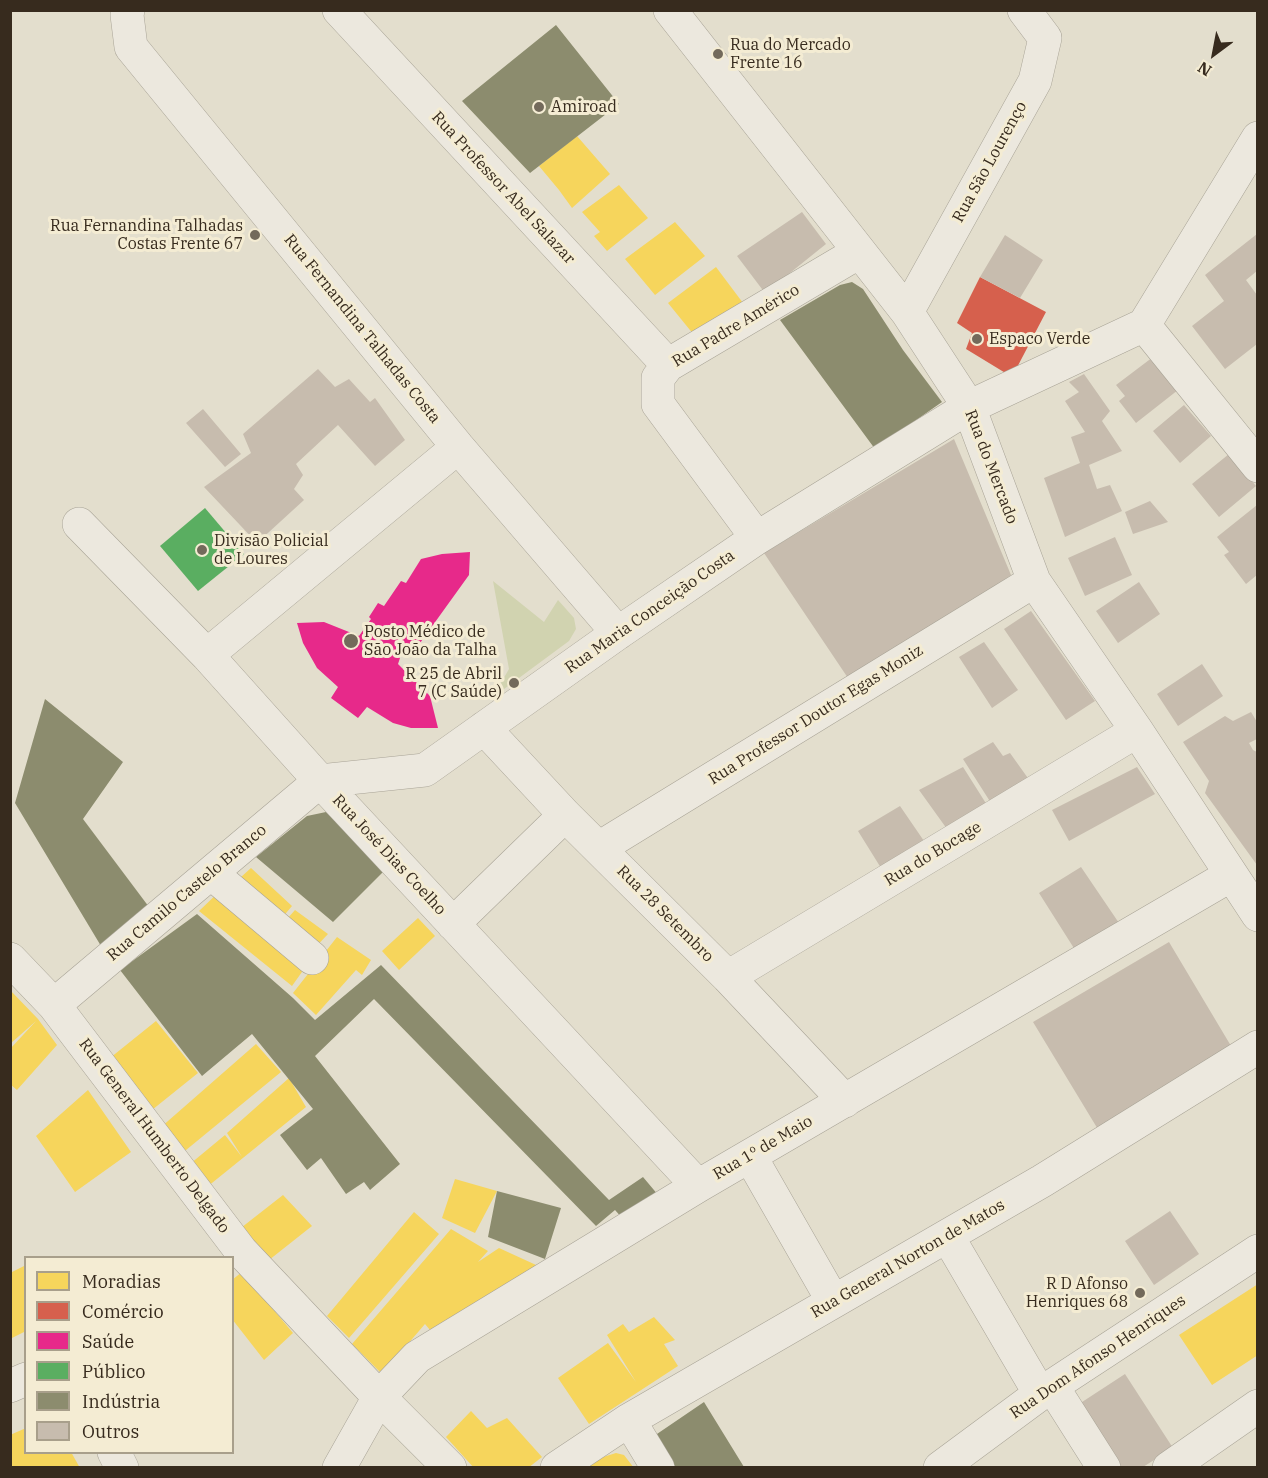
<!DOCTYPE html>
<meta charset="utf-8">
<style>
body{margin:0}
#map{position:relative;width:1268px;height:1478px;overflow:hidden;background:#e3decd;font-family:"IBM Plex Serif",serif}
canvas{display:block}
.frame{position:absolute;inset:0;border:12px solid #372b1e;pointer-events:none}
.legend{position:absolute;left:24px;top:1256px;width:210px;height:198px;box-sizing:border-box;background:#f4ecd3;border:2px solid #a89f8b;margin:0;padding:8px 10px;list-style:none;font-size:18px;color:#372b1e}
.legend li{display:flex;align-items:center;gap:12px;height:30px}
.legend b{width:30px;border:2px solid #a89f8b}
.north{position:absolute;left:1184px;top:24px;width:60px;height:60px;-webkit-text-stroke:4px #f4ecd3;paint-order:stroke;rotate:212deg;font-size:16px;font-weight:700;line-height:24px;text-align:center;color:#372b1e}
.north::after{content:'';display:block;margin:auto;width:21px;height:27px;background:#372b1e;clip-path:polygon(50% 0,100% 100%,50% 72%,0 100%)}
</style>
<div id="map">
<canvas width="1268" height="1478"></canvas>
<div class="frame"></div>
<ul class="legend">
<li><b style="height:16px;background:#f6d55c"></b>Moradias</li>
<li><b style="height:16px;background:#d6604d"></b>Comércio</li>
<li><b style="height:16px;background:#e7298a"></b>Saúde</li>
<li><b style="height:16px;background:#5aae61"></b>Público</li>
<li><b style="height:16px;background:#8c8c6e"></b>Indústria</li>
<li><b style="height:16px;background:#c7bcae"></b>Outros</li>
</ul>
<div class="north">N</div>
</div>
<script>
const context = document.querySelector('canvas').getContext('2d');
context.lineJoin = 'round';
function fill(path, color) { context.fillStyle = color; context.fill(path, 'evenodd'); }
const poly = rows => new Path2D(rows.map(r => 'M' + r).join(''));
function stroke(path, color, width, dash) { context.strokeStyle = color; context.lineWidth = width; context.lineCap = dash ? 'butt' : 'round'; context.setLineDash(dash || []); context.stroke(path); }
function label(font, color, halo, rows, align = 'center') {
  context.font = font + ' "IBM Plex Serif",serif'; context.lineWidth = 6; context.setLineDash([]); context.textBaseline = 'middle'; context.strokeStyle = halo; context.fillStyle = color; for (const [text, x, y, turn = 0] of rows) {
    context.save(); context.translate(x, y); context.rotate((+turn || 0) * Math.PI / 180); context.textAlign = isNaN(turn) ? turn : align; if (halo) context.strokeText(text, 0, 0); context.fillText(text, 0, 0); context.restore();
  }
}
fill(poly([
 [493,581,544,622,558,600,574,618,576,629,569,641,500,692,498,688,509,669]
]), '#d1d3b0');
fill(poly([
 [577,136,610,174,572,208,559,190,539,166],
 [619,185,648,218,607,251,594,236,600,232,582,212],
 [675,222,705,256,655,295,625,259],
 [716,267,743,303,694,335,668,303],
 [251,868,292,906,276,925,231,886],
 [221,890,309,962,292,986,199,911],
 [295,910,328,934,309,954,279,928],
 [418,918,435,936,399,970,382,951],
 [337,937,371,960,362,975,356,970,316,1015,293,993],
 [10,990,38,1019,57,1045,17,1090,10,1084,10,1049,36,1021,10,1044],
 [156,1021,198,1073,152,1110,110,1058],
 [256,1044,281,1072,180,1155,160,1128],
 [289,1078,306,1107,207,1187,190,1164,225,1135,242,1157,227,1133],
 [88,1090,131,1152,75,1192,36,1136],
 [455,1179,497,1191,475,1233,442,1218],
 [283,1195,312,1226,264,1264,237,1231],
 [414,1212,439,1234,349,1338,327,1316],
 [451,1229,488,1251,478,1262,499,1248,547,1270,435,1336,425,1324,382,1374,352,1344],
 [26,1265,26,1331,10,1339,10,1273],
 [242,1272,293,1333,264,1360,232,1319,232,1280],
 [1258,1284,1258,1355,1212,1385,1179,1335],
 [654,1317,675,1340,664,1344,678,1366,589,1424,558,1378,608,1343,636,1382,607,1335,623,1324,629,1332],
 [471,1411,487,1428,507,1418,542,1457,528,1468,474,1468,446,1437],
 [26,1428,26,1452,71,1452,80,1468,10,1468,10,1435],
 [616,1453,624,1455,634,1468,582,1468,600,1458]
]), '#f6d55c');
fill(poly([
 [980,277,1046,312,1012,377,966,349,972,333,957,323]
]), '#d6604d');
fill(poly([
 [470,552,469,575,415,650,398,639,400,658,398,664,430,696,438,728,411,728,393,723,367,707,358,718,331,698,338,687,317,668,303,643,297,623,324,622,359,636,371,619,369,617,378,603,384,606,401,581,406,583,421,559,442,554]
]), '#e7298a');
fill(poly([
 [205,508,244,554,198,591,160,546]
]), '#5aae61');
fill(poly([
 [556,25,619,104,530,173,462,101],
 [852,282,863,289,903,350,942,402,875,449,780,320,840,285],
 [45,699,123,762,83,819,149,907,101,946,15,803],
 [326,812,384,871,333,922,256,857,307,816],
 [197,914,293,998,315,1020,381,965,609,1200,643,1177,659,1196,623,1219,615,1210,596,1226,374,999,315,1056,400,1164,370,1190,364,1182,346,1194,321,1158,307,1170,280,1135,313,1109,252,1034,202,1076,120,970],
 [497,1191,561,1208,545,1259,488,1237],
 [704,1402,744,1467,675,1467,654,1436]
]), '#8c8c6e');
fill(poly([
 [802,212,826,244,765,293,737,256],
 [1257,234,1257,271,1246,280,1257,295,1257,344,1225,369,1192,326,1224,301,1205,275],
 [1005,235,1043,260,1020,298,980,277],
 [1153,357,1178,390,1136,423,1119,401,1125,396,1116,385],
 [318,369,335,387,349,379,370,402,375,398,405,440,375,466,338,425,296,464,303,475,294,489,304,500,257,543,204,487,251,453,243,434],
 [1084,374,1110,411,1102,421,1122,451,1089,465,1097,489,1110,485,1122,511,1065,537,1044,478,1080,463,1071,437,1085,432,1065,401,1079,392,1069,382],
 [1184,405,1211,436,1180,463,1153,431],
 [203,409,241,454,225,467,186,423],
 [954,439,1011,575,852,684,764,553],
 [1229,454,1256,486,1219,517,1192,484],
 [1150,501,1168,522,1133,534,1125,512],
 [1257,505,1257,575,1246,584,1224,555,1229,552,1217,537],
 [1115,537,1132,575,1085,596,1068,558],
 [1139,582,1160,614,1118,643,1096,611],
 [1031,611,1095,701,1066,720,1004,629],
 [984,642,1018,690,992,708,959,657],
 [1202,664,1223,696,1178,726,1157,694],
 [1251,712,1257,722,1257,739,1249,743,1253,750,1257,752,1257,865,1205,793,1209,781,1183,742,1225,716,1233,721],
 [993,742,1003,756,1010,753,1030,781,991,803,963,759],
 [963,767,987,805,947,829,919,790],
 [1137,767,1155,794,1069,841,1052,810],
 [900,806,924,841,881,868,858,831],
 [1081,867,1121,926,1077,953,1039,893],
 [1169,942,1234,1051,1099,1131,1033,1022],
 [1170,1211,1199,1254,1154,1285,1125,1241],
 [1125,1374,1173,1448,1143,1467,1120,1467,1079,1404]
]), '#c7bcae');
const minor = poly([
 [128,10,127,15,131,47,458,447,618,633],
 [339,10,668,365],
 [670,10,907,312,969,407,1034,581,1137,731,1258,915],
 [907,312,1035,81,1045,38,1024,10],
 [1144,325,1258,466],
 [79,524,207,655,320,781,698,1186],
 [757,538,658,404,658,378,668,365,859,252],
 [207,655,458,447],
 [484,728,565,815,728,977,845,1101],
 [320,781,425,770,618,633,757,538,969,407,1144,325,1258,138],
 [599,848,1034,581],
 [211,873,312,958],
 [453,924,565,815],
 [10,959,54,1005,241,1251,379,1397,450,1468],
 [728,977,1137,731],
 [54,1005,320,781],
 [750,1156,833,1301],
 [948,1237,1040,1394],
 [10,1386,26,1379],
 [1052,1386,1104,1468],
 [629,1420,658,1468],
 [114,1452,122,1468],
 [339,1468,379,1397,417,1357,698,1186,1231,875],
 [557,1468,629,1420,1042,1181,1258,1047],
 [940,1468,1040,1394,1258,1251],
 [1169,1468,1258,1406]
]);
stroke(minor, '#a8a396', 34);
stroke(minor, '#ece8de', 33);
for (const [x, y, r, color] of [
 [718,54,6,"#736a5b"],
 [539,107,6,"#736a5b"],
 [255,235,6,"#736a5b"],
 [977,339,6,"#736a5b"],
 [202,550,6,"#736a5b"],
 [351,641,8,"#736a5b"],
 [514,683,6,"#736a5b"],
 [1140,1293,6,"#736a5b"]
]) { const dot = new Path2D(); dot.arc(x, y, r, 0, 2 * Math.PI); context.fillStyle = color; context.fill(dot); stroke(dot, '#f4ecd3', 2); }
label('16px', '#372b1e', '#f4ecd3', [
 ["Rua do Mercado",730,45],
 ["Frente 16",730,63],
 ["Amiroad",551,107],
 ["Rua Fernandina Talhadas",243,226,"right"],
 ["Costas Frente 67",243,244,"right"],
 ["Espaco Verde",989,339],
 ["Divisão Policial",214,541],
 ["de Loures",214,559],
 ["Posto Médico de",364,632],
 ["São João da Talha",364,650],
 ["R 25 de Abril",502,674,"right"],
 ["7 (C Saúde)",502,692,"right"],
 ["R D Afonso",1128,1284,"right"],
 ["Henriques 68",1128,1302,"right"]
], 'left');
label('16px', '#372b1e', '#f4ecd3', [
 ["Rua São Lourenço",990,162,-61],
 ["Rua Professor Abel Salazar",503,188,47],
 ["Rua Padre Américo",736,326,-31],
 ["Rua Fernandina Talhadas Costa",362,329,51],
 ["Rua do Mercado",991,467,69],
 ["Rua Maria Conceição Costa",650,612,-35],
 ["Rua Professor Doutor Egas Moniz",816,715,-32],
 ["Rua do Bocage",933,854,-31],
 ["Rua José Dias Coelho",389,855,47],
 ["Rua Camilo Castelo Branco",187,893,-40],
 ["Rua 28 Setembro",665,914,45],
 ["Rua General Humberto Delgado",154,1136,53],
 ["Rua 1º de Maio",763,1148,-30],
 ["Rua General Norton de Matos",908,1259,-30],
 ["Rua Dom Afonso Henriques",1098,1357,-34]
]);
</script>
